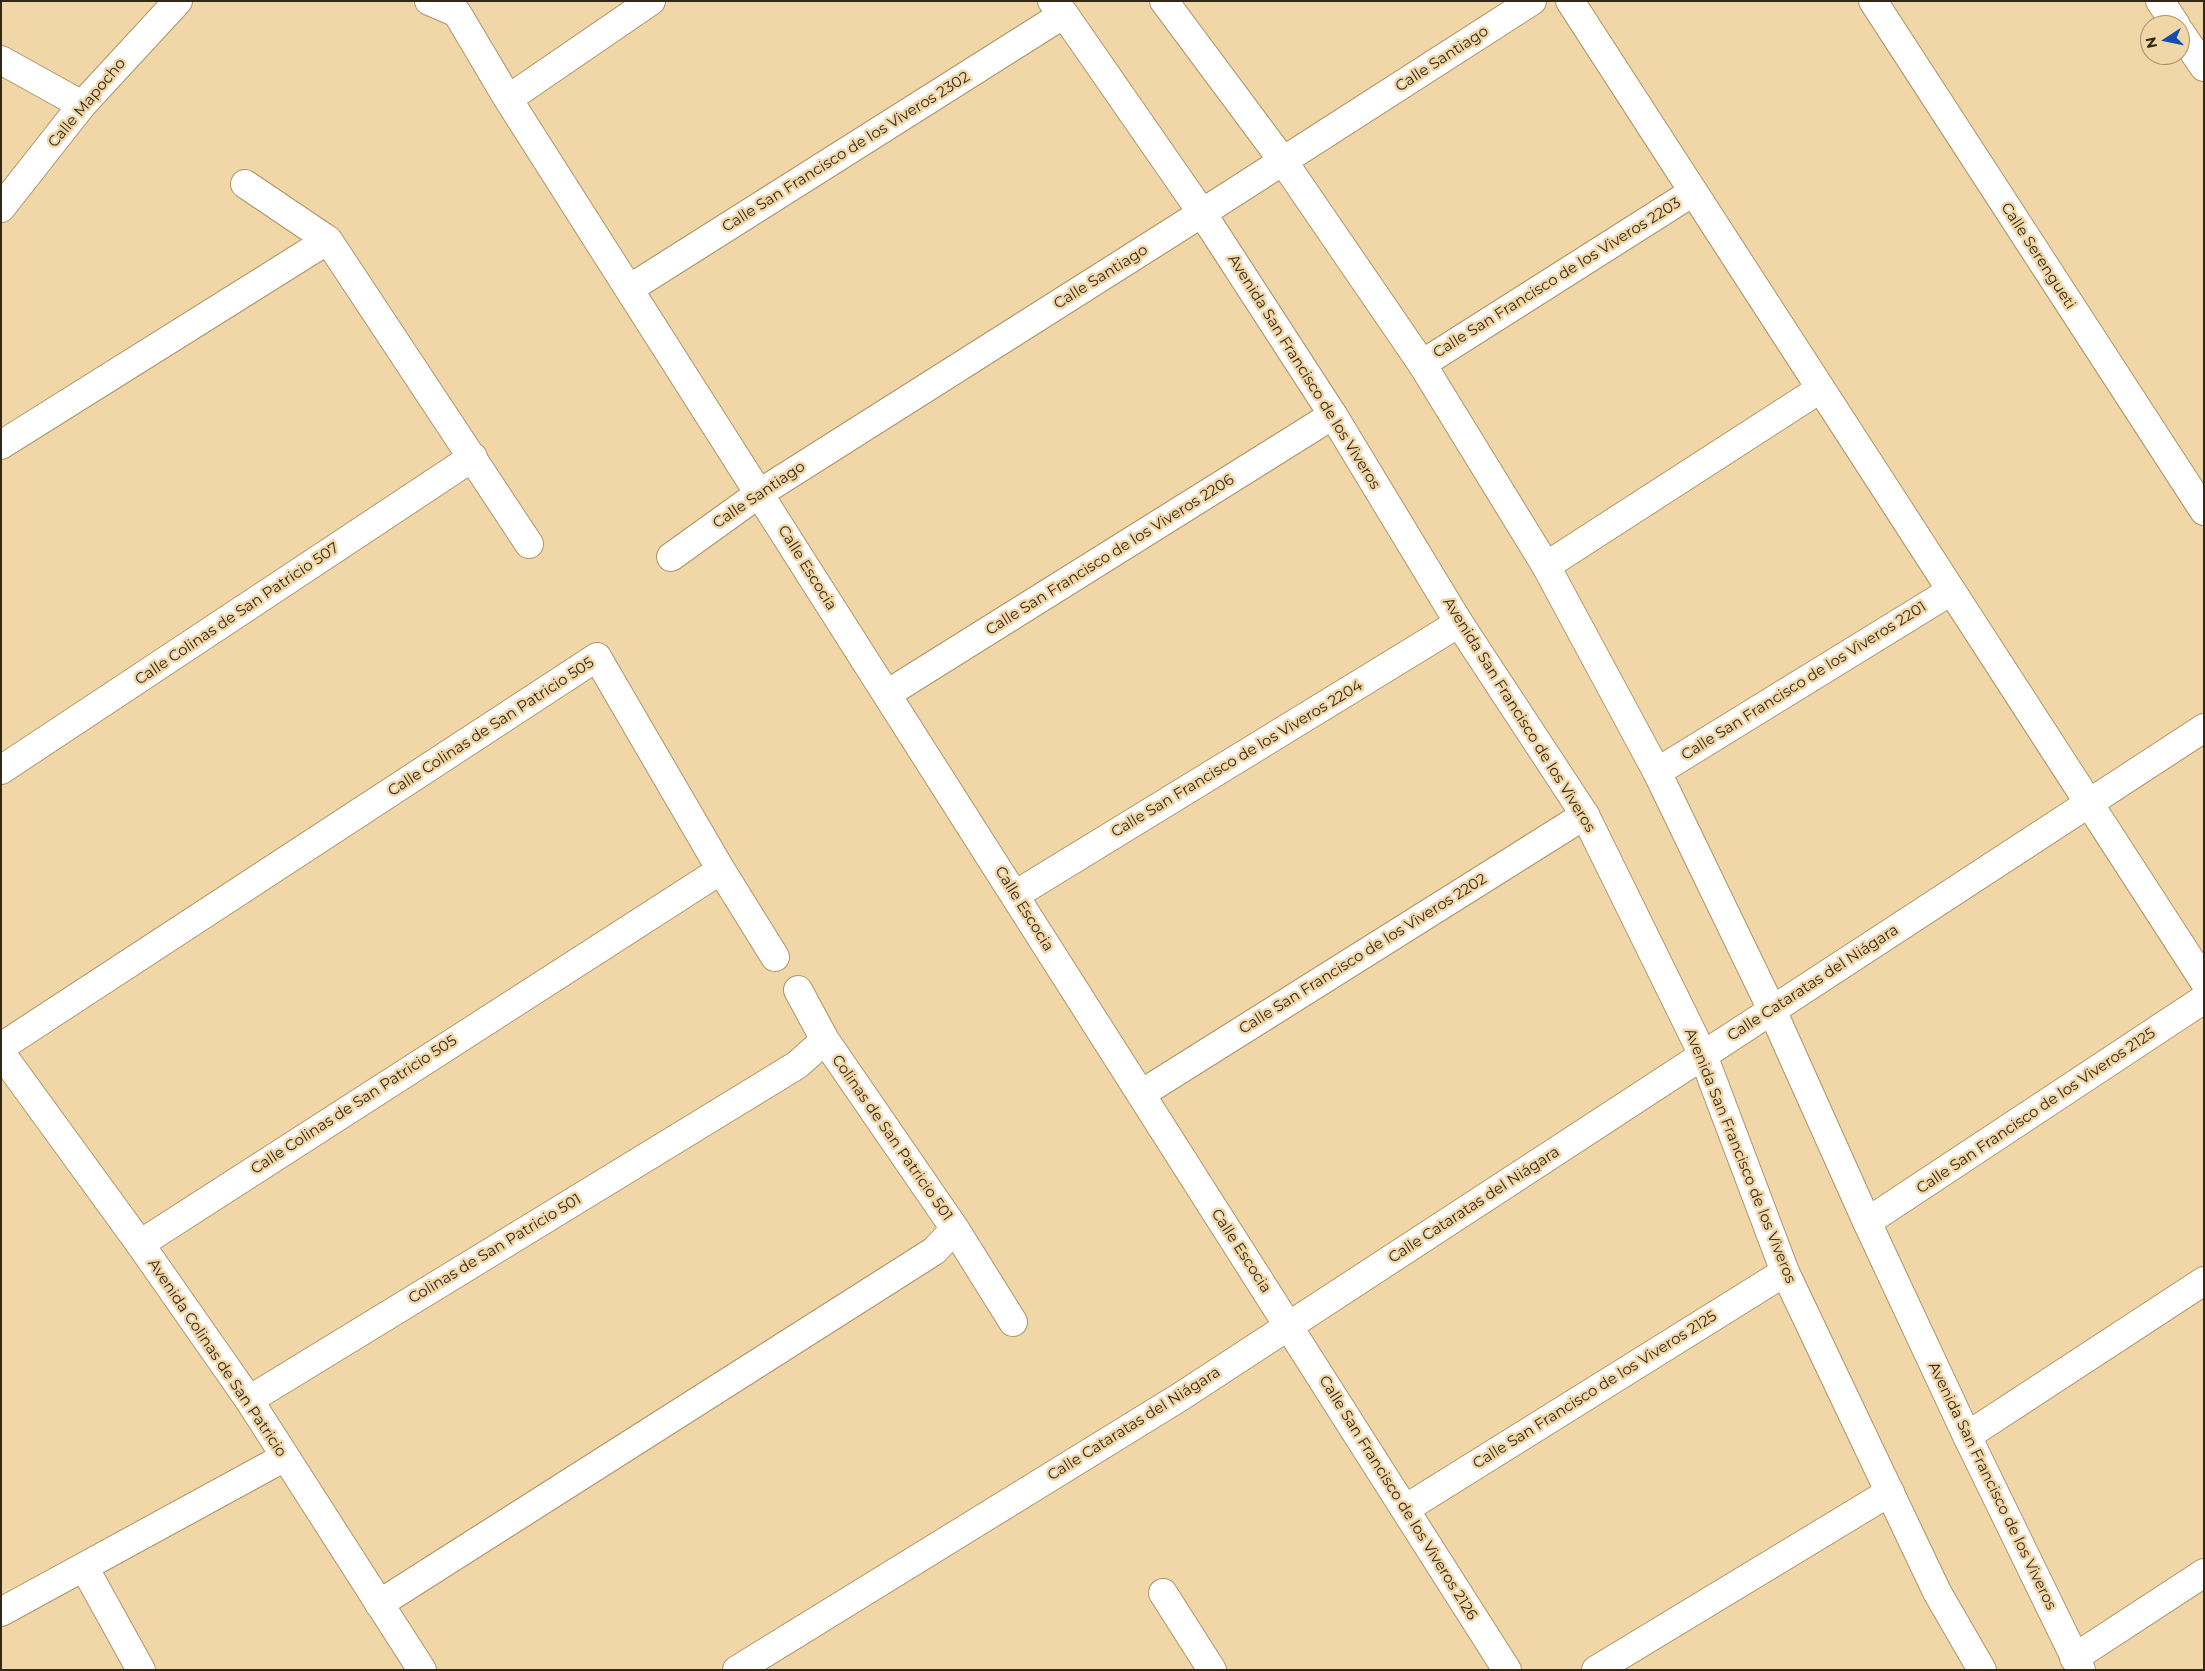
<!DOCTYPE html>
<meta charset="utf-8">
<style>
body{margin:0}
#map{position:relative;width:2205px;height:1671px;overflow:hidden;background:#f1d6a8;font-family:Montserrat,sans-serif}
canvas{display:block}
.frame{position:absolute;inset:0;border:2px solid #322816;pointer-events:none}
.north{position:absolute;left:2140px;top:15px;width:50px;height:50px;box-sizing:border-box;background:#f1d6a8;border:1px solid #a5906e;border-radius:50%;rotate:259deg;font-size:14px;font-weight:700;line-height:20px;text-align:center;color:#322816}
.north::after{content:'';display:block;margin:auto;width:18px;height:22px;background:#144db8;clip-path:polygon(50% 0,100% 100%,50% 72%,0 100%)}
</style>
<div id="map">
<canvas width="2205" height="1671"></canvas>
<div class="frame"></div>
<div class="north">N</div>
</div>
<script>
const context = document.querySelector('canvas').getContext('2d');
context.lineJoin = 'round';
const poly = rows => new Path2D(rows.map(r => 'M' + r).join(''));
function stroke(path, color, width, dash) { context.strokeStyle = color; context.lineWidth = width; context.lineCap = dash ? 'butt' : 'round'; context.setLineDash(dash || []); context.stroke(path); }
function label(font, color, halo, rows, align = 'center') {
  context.font = font + ' Montserrat,sans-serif'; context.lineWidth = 5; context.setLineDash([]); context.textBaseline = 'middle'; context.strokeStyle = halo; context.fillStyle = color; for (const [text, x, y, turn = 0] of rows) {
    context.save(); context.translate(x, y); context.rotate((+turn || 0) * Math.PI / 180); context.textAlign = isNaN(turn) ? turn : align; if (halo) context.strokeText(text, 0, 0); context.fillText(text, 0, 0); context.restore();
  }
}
const street = poly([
 [429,1,457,13,508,99,1507,1670],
 [1570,1,2204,981],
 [1873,1,2204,511],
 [2160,1,2176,25],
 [2180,32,2204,67],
 [1,60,82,105],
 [508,99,651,1],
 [245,184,328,240,529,544],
 [1,208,82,105,178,1],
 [629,289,1064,14],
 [1422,364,1693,192],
 [1,445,328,240],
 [671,557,760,493,1202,213,1532,1],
 [1546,566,1820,389],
 [887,694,1333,415],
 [1,770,473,457],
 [1657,772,1951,591],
 [721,870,775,957],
 [1015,895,1459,623],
 [798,990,825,1040],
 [1,1047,597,657,721,870,140,1244],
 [1141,1094,1585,815],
 [1867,1222,2204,999],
 [955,1229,1013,1322],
 [249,1400,797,1065,825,1040,955,1229,934,1251,379,1604],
 [1967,1436,2204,1281],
 [1405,1509,1785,1272],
 [84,1567,141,1670],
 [1163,1593,1212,1670],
 [1,1612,285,1457],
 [2074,1658,2204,1573],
 [737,1670,1180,1397,2204,728],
 [1596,1670,1890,1492]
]);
const secondary = poly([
 [1052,1,1064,14,1202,213,1333,415,1459,623,1585,815,1703,1055,1785,1272,1937,1592,1982,1670],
 [1164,1,1283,161,1422,364,1546,566,1657,772,1772,1010,1867,1222,1967,1436,2081,1670],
 [1,1053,140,1244,249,1400,422,1670]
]);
stroke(street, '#ad9468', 30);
stroke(secondary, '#ad9468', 30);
stroke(street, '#fff', 28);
stroke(secondary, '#fff', 28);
label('15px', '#322816', '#f1d6a8', [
 ["Calle Santiago",1442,59,-33],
 ["Calle Mapocho",87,103,-50],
 ["Calle San Francisco de los Viveros 2302",846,152,-32],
 ["Calle Serengueti",2038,256,57],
 ["Calle Santiago",1101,277,-32],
 ["Calle San Francisco de los Viveros 2203",1557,278,-32],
 ["Avenida San Francisco de los Viveros",1304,372,58],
 ["Calle Santiago",759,495,-34],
 ["Calle San Francisco de los Viveros 2206",1110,555,-32],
 ["Calle Escocia",807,568,58],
 ["Calle Colinas de San Patricio 507",237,614,-34],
 ["Calle San Francisco de los Viveros 2201",1804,681,-32],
 ["Avenida San Francisco de los Viveros",1519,715,58],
 ["Calle Colinas de San Patricio 505",491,727,-33],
 ["Calle San Francisco de los Viveros 2204",1237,759,-31],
 ["Calle Escocia",1024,909,58],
 ["Calle San Francisco de los Viveros 2202",1363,954,-32],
 ["Calle Cataratas del Niágara",1813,983,-33],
 ["Calle Colinas de San Patricio 505",354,1105,-33],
 ["Calle San Francisco de los Viveros 2125",2036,1111,-34],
 ["Colinas de San Patricio 501",892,1138,55],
 ["Avenida San Francisco de los Viveros",1740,1156,68],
 ["Calle Cataratas del Niágara",1474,1205,-33],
 ["Colinas de San Patricio 501",495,1249,-31],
 ["Calle Escocia",1241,1251,57],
 ["Avenida Colinas de San Patricio",217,1358,56],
 ["Calle San Francisco de los Viveros 2125",1595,1390,-32],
 ["Calle Cataratas del Niágara",1134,1424,-32],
 ["Avenida San Francisco de los Viveros",1992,1486,64],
 ["Calle San Francisco de los Viveros 2126",1398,1498,58]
]);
</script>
